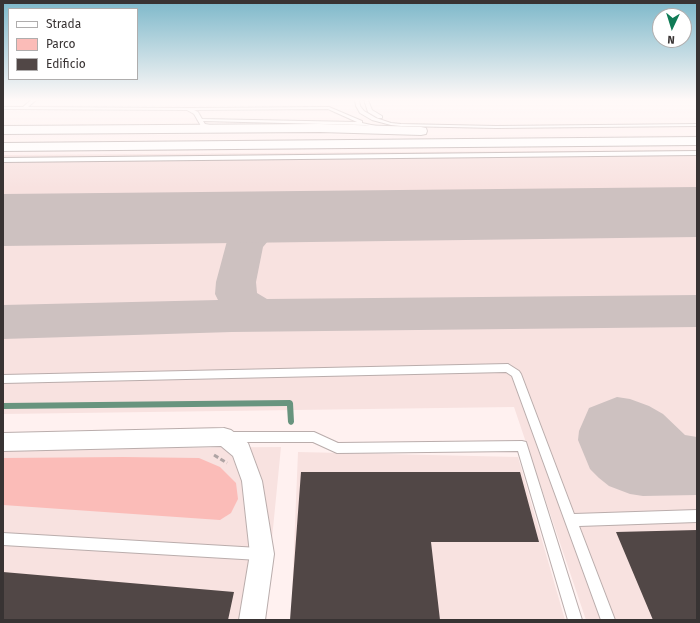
<!DOCTYPE html>
<style>
body{margin:0}
#map{position:relative;width:700px;height:623px;overflow:hidden;background:#fff1f0;font-family:"Fira Sans",sans-serif}
canvas{display:block}
.frame{position:absolute;inset:0;border:4px solid #383333;pointer-events:none}
.legend{position:absolute;left:8px;top:8px;width:130px;height:72px;box-sizing:border-box;background:#fff;border:1px solid #afadad;margin:0;padding:5px 7px;list-style:none;font-size:12px;color:#383333}
.legend li{display:flex;align-items:center;gap:8px;height:20px}
.legend b{width:20px;border:1px solid #afadad}
.north{position:absolute;left:652px;top:8px;width:40px;height:40px;box-sizing:border-box;background:#fff;border:1px solid #afadad;border-radius:50%;rotate:184deg;font-size:11px;font-weight:700;line-height:16px;text-align:center;color:#383333}
.north::after{content:'';display:block;margin:auto;width:14px;height:18px;background:#107b56;clip-path:polygon(50% 0,100% 100%,50% 72%,0 100%)}
</style>
<div id="map">
<canvas width="700" height="623"></canvas>
<div class="frame"></div>
<ul class="legend">
<li><b style="height:5px;background:#fff"></b>Strada</li>
<li><b style="height:11px;background:#fbbcb8"></b>Parco</li>
<li><b style="height:11px;background:#514746"></b>Edificio</li>
</ul>
<div class="north">N</div>
</div>
<script>
const context = document.querySelector('canvas').getContext('2d');
context.lineJoin = 'round';
function fill(path, color) { context.fillStyle = color; context.fill(path, 'evenodd'); }
const poly = rows => new Path2D(rows.map(r => 'M' + r).join(''));
function stroke(path, color, width, dash) { context.strokeStyle = color; context.lineWidth = width; context.lineCap = dash ? 'butt' : 'round'; context.setLineDash(dash || []); context.stroke(path); }
fill(poly([
 [697,150,697,620,586,620,514,407,3,414,3,155],
 [281,447,264,620,3,620,3,449],
 [298,452,518,457,565,620,291,620]
]), '#f8e2e0');
fill(poly([
 [123,457,199,458,220,467,236,483,238,499,231,513,220,520,3,505,3,458]
]), '#fbbcb8');
fill(poly([
 [290,400,292,401,293,403,294,422,293,424,291,425,289,424,288,422,287,406,3,409,3,403,290,400]
]), '#68947e');
fill(poly([
 [308,207,320,210,325,217,320,224,283,232,268,241,263,247,256,282,257,293,267,299,697,295,697,327,232,332,3,339,3,305,218,300,215,294,216,282,227,241,217,233,184,225,179,218,184,211,196,208,241,219,249,222,260,217,308,207],
 [617,397,630,399,649,406,663,414,685,435,697,437,697,495,643,496,630,494,609,486,599,478,590,469,578,440,579,431,589,408,617,397]
]), '#cdc1c0');
fill(poly([
 [697,187,697,237,3,246,3,194,697,187]
]), '#cdc1c0');
fill(poly([
 [301,472,520,472,539,542,431,542,440,620,290,620],
 [697,530,697,620,653,620,616,532],
 [3,572,234,592,228,620,3,620]
]), '#514746');
const lane = poly([
 [31,100,36,100,28,107,190,108,329,107,362,121,362,123,385,128,383,129,365,125,203,121,205,124,214,126,214,128,212,128,201,126,194,114,187,110,3,109,3,107,23,107,31,100],
 [328,109,357,122,202,119,198,112,194,110,328,109],
 [355,100,359,100,360,106,364,111,376,118,391,123,401,124,496,126,697,124,697,126,496,128,401,126,391,125,372,120,360,113,356,106,355,100],
 [364,100,368,100,372,110,382,116,382,118,378,118,368,112,364,100],
 [697,151,697,155,3,162,3,158,697,151],
 [508,364,519,371,521,374,574,514,697,510,697,522,579,526,615,620,601,620,512,376,506,372,3,383,3,375,508,364],
 [231,432,314,432,338,443,522,441,526,442,582,620,568,620,518,451,337,453,313,442,231,442,227,440,226,437,227,434,231,432],
 [3,533,259,548,263,550,265,554,263,558,259,560,3,545,3,533]
]);
const street = poly([
 [224,428,231,430,248,443,262,481,274,554,265,620,239,620,250,554,242,481,233,456,221,446,3,451,3,433,224,428]
]);
const highway = poly([
 [320,124,421,127,426,128,427,131,426,134,421,135,320,132,3,134,3,126,320,124],
 [697,137,697,145,3,151,3,143,697,137]
]);
stroke(lane, '#baadac', 2);
stroke(street, '#baadac', 2);
stroke(highway, '#baadac', 2);
stroke(poly([
 [214,455,227,463]
]), '#afa4a4', 3, [5, 2.5]);
fill(lane, '#fff');
fill(street, '#fff');
fill(highway, '#fff');
const sky = context.createLinearGradient(0, 0, 0, 188);
sky.addColorStop(0, '#7db8ca');
sky.addColorStop(0.53, '#fff9f8');
sky.addColorStop(1, '#fff9f800');
context.fillStyle = sky;
context.fillRect(0, 0, 700, 188);
</script>
